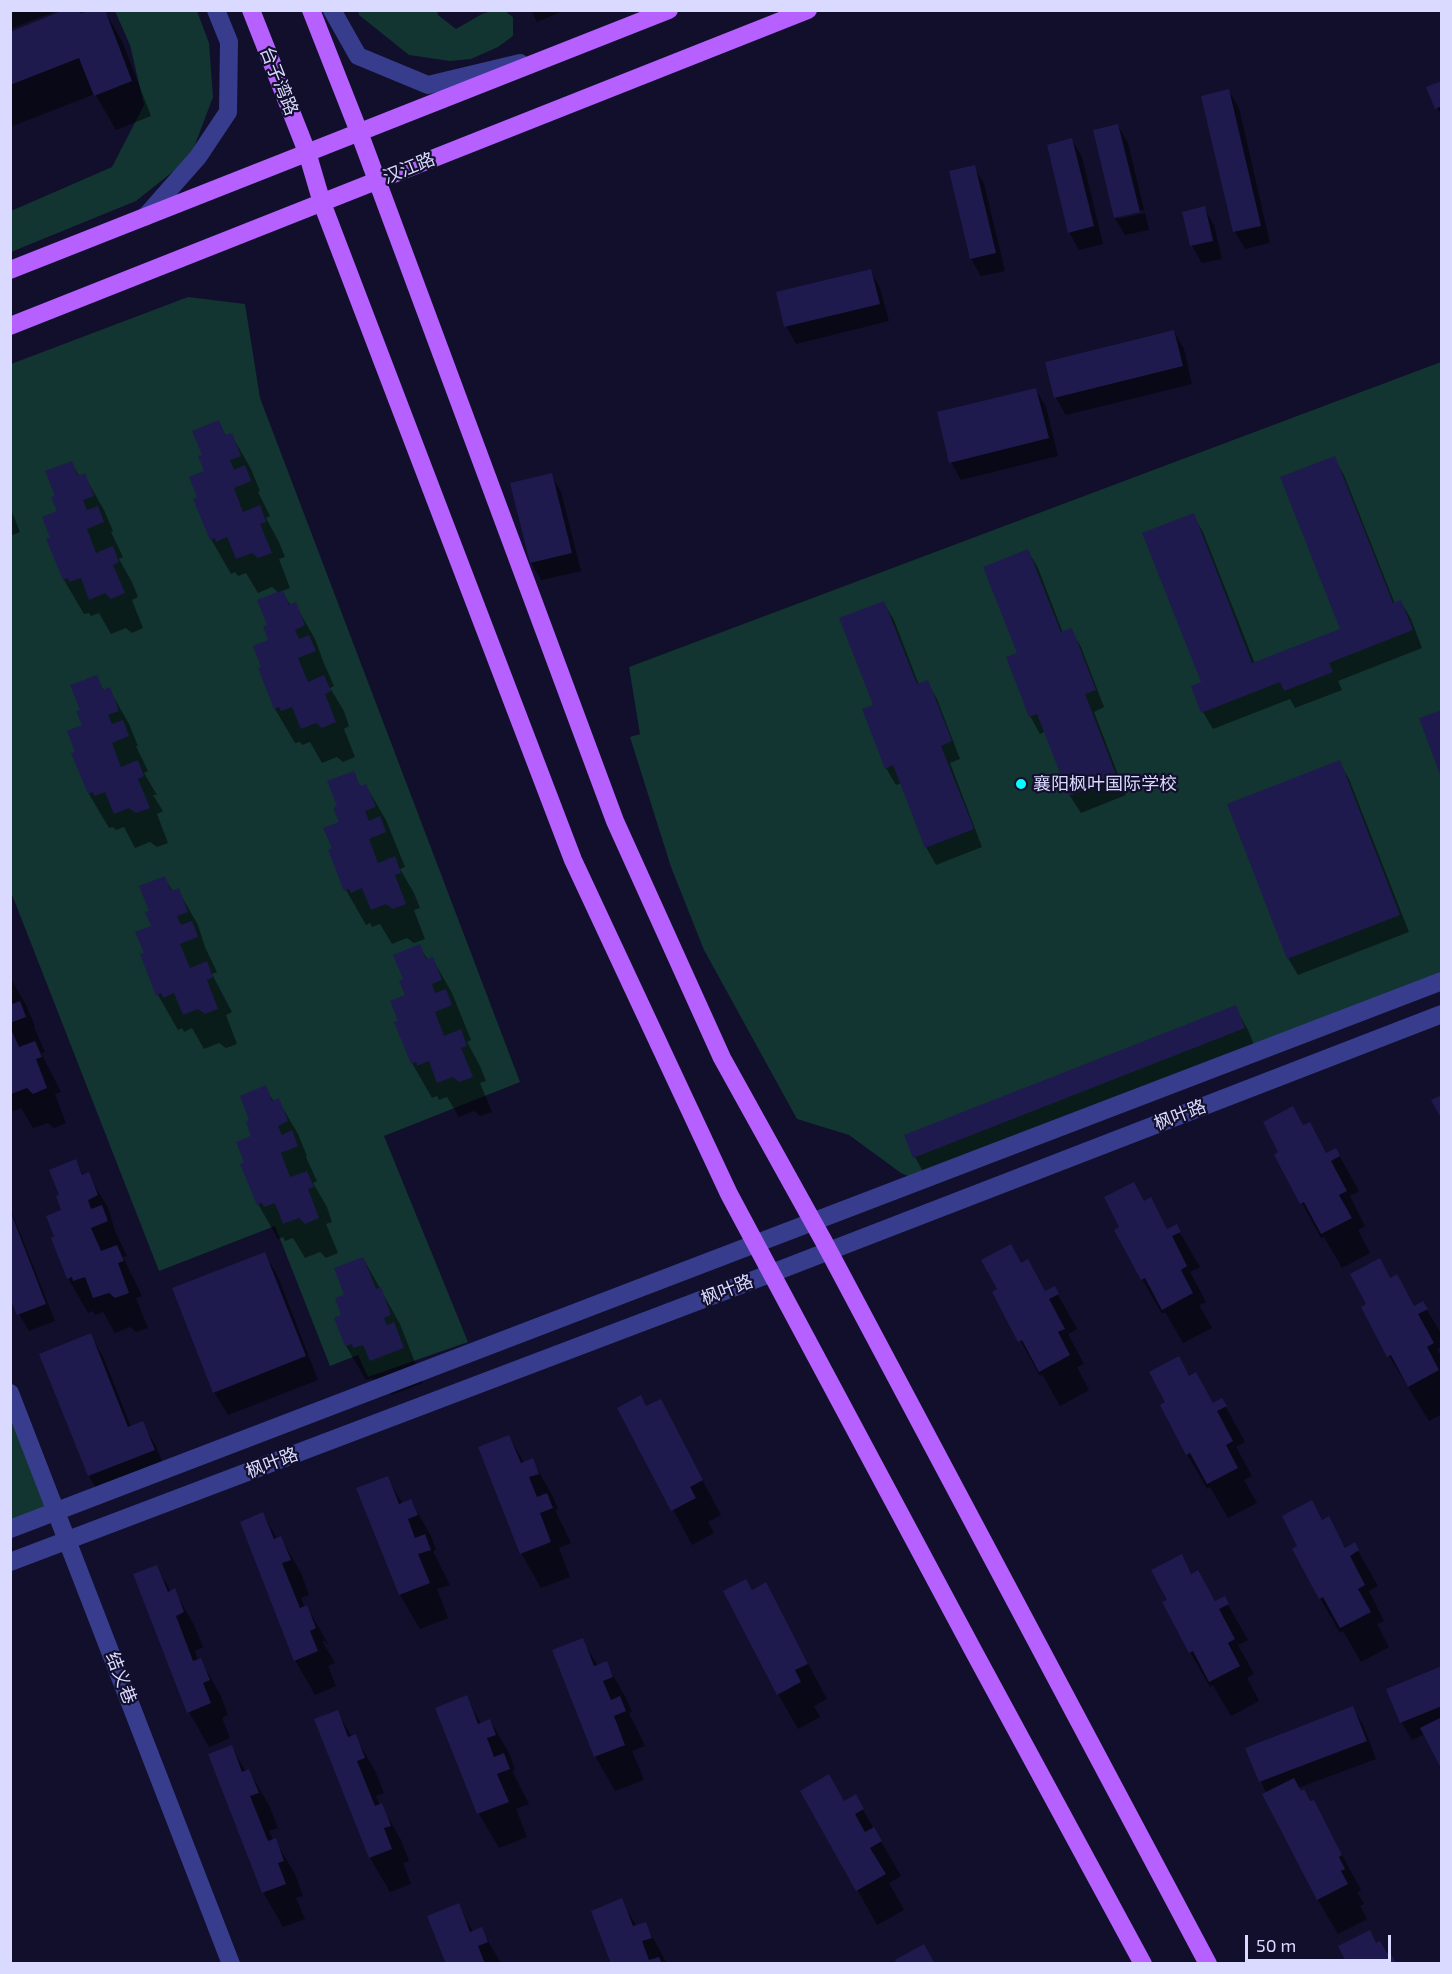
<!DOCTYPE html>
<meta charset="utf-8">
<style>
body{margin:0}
#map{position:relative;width:1452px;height:1974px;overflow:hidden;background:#110f2b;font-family:"Exo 2",sans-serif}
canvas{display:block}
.frame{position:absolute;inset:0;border:12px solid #dad9ff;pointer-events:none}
.scale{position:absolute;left:1245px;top:1935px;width:146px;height:27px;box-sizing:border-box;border:3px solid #dad9ff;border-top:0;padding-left:8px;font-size:18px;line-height:21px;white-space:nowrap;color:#dad9ff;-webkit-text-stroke:4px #110f2b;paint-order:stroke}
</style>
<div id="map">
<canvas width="1452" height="1974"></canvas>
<div class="frame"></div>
<div class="scale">50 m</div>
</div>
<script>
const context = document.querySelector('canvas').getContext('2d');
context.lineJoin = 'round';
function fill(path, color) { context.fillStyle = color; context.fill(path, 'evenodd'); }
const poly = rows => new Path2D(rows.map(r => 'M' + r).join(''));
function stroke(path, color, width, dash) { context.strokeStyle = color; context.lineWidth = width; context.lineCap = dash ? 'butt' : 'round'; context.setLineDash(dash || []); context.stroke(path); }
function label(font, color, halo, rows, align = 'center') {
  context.font = font + ' "Exo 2","Noto Sans SC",sans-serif'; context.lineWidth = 4.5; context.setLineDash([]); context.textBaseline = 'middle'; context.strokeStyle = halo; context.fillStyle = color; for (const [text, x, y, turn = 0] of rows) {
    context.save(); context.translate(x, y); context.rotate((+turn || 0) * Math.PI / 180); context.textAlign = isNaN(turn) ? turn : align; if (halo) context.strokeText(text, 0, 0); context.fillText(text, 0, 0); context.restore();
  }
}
fill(poly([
 [115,11,197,11,209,43,213,97,190,158,136,201,11,252,11,211,112,167,144,105,130,45],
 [358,11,437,11,438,15,456,29,482,14,492,11,505,11,513,17,513,36,498,47,471,59,450,61,409,55,359,15],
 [188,297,245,304,260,398,520,1082,384,1136,468,1342,368,1377,358,1355,330,1366,275,1226,159,1271,11,892,11,364],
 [1441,362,1441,981,919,1181,901,1173,849,1135,797,1119,704,950,671,867,630,737,640,734,629,667],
 [10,1393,56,1512,10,1529]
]), '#123531');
fill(poly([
 [10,10,59,10,10,29],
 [104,10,122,41,151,116,116,130,95,94,10,127,10,33],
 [531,10,566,10,537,22],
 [1442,82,1442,116,1437,108],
 [1229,91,1239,108,1270,243,1245,249,1235,232,1203,97],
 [1118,126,1128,143,1144,210,1118,216,1118,219,1145,213,1149,230,1125,235,1115,218,1094,131],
 [1072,140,1082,157,1103,244,1079,250,1069,232],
 [974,167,984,184,1005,271,981,276,971,259,951,172],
 [1204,208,1214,225,1222,259,1202,263,1192,246,1184,213],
 [870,270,880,288,889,321,796,344,786,326],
 [1174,331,1184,349,1192,384,1066,415,1056,398,1047,363],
 [1036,390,1046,407,1058,456,961,480,951,462],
 [218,422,226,436,231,434,251,469,260,491,258,492,270,516,266,518,279,542,285,557,279,559,290,588,282,591,291,606,295,604,315,639,323,661,334,686,330,688,344,711,349,726,344,729,355,757,343,762,337,757,322,763,310,742,302,745,300,742,295,743,275,709,260,669,263,668,270,641,268,626,279,593,272,587,258,593,246,573,238,576,235,572,231,574,211,539,199,498,206,472,204,456],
 [1334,458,1344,475,1395,604,1401,602,1411,619,1422,648,1338,681,1342,690,1295,708,1290,699,1213,729,1203,712,1193,515,1203,532,1255,664,1342,630],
 [71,462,80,477,84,475,104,510,113,531,111,532,123,557,119,559,132,582,138,597,132,600,143,628,132,633,126,628,111,634,99,613,91,616,89,613,84,614,64,580,48,540,52,538,59,512,57,496],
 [551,475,561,492,581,571,541,580,531,562],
 [10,507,20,532,10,536],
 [1028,551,1038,568,1063,633,1071,630,1081,647,1104,707,1094,712,1126,795,1081,813,1070,796,1046,731,1040,734,1030,716,1019,654],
 [884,603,894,620,919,685,927,682,937,699,960,759,950,763,982,847,936,865,926,847,902,783,896,785,886,768,875,705],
 [96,677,104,691,109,689,129,724,138,746,136,746,148,771,144,773,157,795,153,795,163,811,157,814,168,843,157,847,150,842,135,848,124,827,116,830,113,827,109,828,89,794,73,754,77,753,84,726,82,710],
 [1339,762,1349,779,1409,932,1298,975,1288,958],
 [353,773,361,787,366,786,386,820,405,867,400,869,414,893,420,908,414,910,425,939,414,943,407,938,392,944,380,924,372,927,370,923,366,925,346,890,333,849,341,823,338,807],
 [165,878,173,892,178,890,198,925,205,947,217,972,212,974,232,1012,226,1015,237,1044,226,1048,219,1043,204,1049,192,1028,184,1032,182,1028,178,1030,158,995,146,954,153,927,151,912],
 [419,946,428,960,432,958,452,993,471,1040,467,1042,480,1066,486,1081,480,1083,492,1112,480,1116,474,1111,459,1117,447,1097,439,1100,437,1096,432,1098,412,1063,400,1022,407,996,405,980],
 [10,977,26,1005,35,1026,34,1027,45,1052,41,1053,61,1092,55,1094,66,1123,54,1128,48,1123,33,1128,21,1108,13,1111,10,1107],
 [1235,1007,1248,1030,1257,1052,928,1181,915,1157],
 [265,1087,274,1102,278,1100,298,1134,307,1156,306,1157,317,1181,313,1183,327,1207,332,1222,326,1224,338,1253,326,1258,320,1252,305,1258,293,1238,285,1241,283,1237,278,1239,258,1204,246,1163,253,1137,251,1121],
 [1309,1124,1327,1155,1336,1150,1359,1191,1350,1196,1365,1226,1358,1230,1370,1253,1342,1268,1324,1237,1321,1238,1276,1155,1303,1127],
 [75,1161,84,1176,88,1174,108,1208,115,1231,127,1256,123,1257,142,1296,136,1298,148,1328,136,1332,130,1327,115,1333,103,1312,95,1315,93,1311,88,1313,68,1278,56,1237,63,1211,61,1195],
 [1150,1199,1168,1230,1176,1226,1200,1267,1190,1272,1206,1302,1199,1305,1212,1328,1183,1343,1165,1312,1162,1314,1142,1279],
 [10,1208,55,1321,29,1331,19,1314,10,1294],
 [265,1254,278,1277,318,1380,228,1415,214,1392],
 [363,1258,400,1324,423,1383,391,1395,382,1380,375,1382,372,1378,366,1380,346,1346,336,1319,343,1316,346,1296],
 [1022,1265,1045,1292,1054,1288,1077,1329,1068,1334,1084,1364,1077,1367,1089,1390,1060,1406,1042,1374,1040,1376,994,1293],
 [1391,1279,1414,1307,1423,1303,1442,1335,1442,1346,1437,1349,1442,1357,1442,1414,1429,1421,1389,1356],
 [91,1335,104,1359,131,1427,142,1423,156,1446,167,1474,102,1499,89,1476,41,1355],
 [1189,1377,1213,1405,1222,1400,1245,1442,1236,1447,1252,1476,1244,1480,1257,1503,1228,1518,1210,1487,1207,1489,1187,1454,1167,1403],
 [660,1401,721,1515,708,1522,714,1533,692,1545,619,1408,646,1408],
 [509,1436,524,1463,532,1460,552,1495,558,1509,555,1510,571,1543,559,1548,570,1577,541,1588,521,1553],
 [387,1478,403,1504,411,1501,431,1536,436,1550,433,1551,450,1585,437,1589,448,1618,420,1629,400,1595,358,1489],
 [263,1514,277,1539,281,1538,301,1573,309,1595,301,1598,305,1608,307,1607,327,1642,328,1645,325,1641,322,1641,335,1663,328,1666,336,1686,315,1695,295,1660],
 [1328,1518,1346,1549,1354,1544,1378,1586,1369,1591,1384,1621,1377,1624,1389,1647,1361,1662,1343,1631,1340,1633,1320,1598],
 [1181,1556,1192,1575,1216,1603,1224,1598,1248,1640,1238,1645,1254,1674,1247,1678,1259,1701,1231,1716,1213,1685,1210,1687,1190,1652,1169,1601],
 [156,1566,171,1592,174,1590,194,1625,203,1647,195,1651,198,1660,200,1659,220,1694,228,1715,222,1718,230,1738,209,1747,189,1712],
 [765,1584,827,1699,814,1706,820,1717,798,1729,778,1694,752,1592],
 [582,1640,598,1666,606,1663,626,1698,632,1712,629,1713,645,1746,632,1751,644,1780,615,1791,595,1756],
 [1442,1668,1442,1767,1425,1734,1412,1740,1402,1723,1388,1690],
 [466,1697,481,1724,490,1720,510,1755,515,1770,512,1771,529,1804,516,1809,527,1837,499,1848,479,1814,437,1709],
 [1353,1708,1363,1725,1376,1759,1298,1788,1310,1803,1313,1802,1361,1890,1357,1892,1364,1904,1360,1906,1367,1919,1338,1934,1318,1900,1261,1782,1247,1748],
 [337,1712,352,1737,355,1736,375,1771,384,1793,376,1796,380,1806,381,1805,401,1840,409,1861,403,1863,411,1884,390,1892,370,1858,316,1720],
 [231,1746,246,1772,249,1771,269,1805,278,1828,269,1831,273,1840,275,1840,295,1874,303,1896,296,1898,305,1919,283,1927,263,1892],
 [802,1791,844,1803,855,1796,901,1876,889,1883,904,1910,877,1925],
 [621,1900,637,1927,645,1923,667,1964,613,1964],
 [458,1905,473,1932,481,1929,501,1963,447,1964]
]), '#0007');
fill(poly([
 [64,10,79,10,81,14,89,10,105,10,132,81,94,96,79,58,10,85,10,32],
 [1442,81,1442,106,1435,109,1426,87],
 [1229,89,1261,226,1233,232,1201,96],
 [1118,124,1140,212,1114,218,1093,130],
 [1072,138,1094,226,1068,233,1047,145],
 [975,165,996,253,970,259,949,171],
 [1205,206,1213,241,1190,246,1182,212],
 [871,269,880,304,784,327,776,292],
 [1174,330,1183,366,1054,398,1045,362],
 [1036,388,1049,438,949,463,937,412],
 [219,420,225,435,232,433,241,456,230,460,234,470,245,465,251,481,234,488,243,512,260,505,266,522,260,524,272,553,258,558,252,553,236,559,227,537,216,542,215,538,210,540,193,499,197,497,189,477,204,471,198,456,202,455,192,431],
 [1335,456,1393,603,1401,600,1413,630,1329,663,1333,672,1284,691,1280,682,1201,713,1191,686,1201,682,1142,533,1194,513,1252,663,1340,629,1280,477],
 [72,461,78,476,85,473,94,496,83,500,87,510,98,506,104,522,87,529,96,553,113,546,119,562,113,565,125,593,111,599,105,593,89,600,81,578,69,582,68,578,63,580,46,539,50,538,42,517,57,511,51,497,55,496,45,471],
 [552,473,572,553,530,563,510,483],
 [1028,549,1061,632,1072,628,1096,690,1085,694,1117,777,1069,796,1037,714,1029,717,1006,657,1017,653,983,567],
 [283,590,289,605,296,602,305,625,295,630,299,639,309,635,316,651,298,658,308,682,324,675,331,691,325,694,336,722,322,728,316,723,301,729,292,707,281,711,279,707,274,709,258,668,261,667,253,646,268,640,263,626,267,625,257,600],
 [884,601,917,684,928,680,952,741,941,746,974,829,925,848,893,765,885,769,862,709,873,705,839,618],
 [97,675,103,690,110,687,119,711,108,715,112,724,123,720,129,736,112,743,121,767,138,760,144,776,138,779,150,808,136,813,129,808,114,814,105,792,94,796,93,792,88,794,71,753,75,752,67,731,82,725,76,711,80,710,70,685],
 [1442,710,1442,777,1441,777,1419,718],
 [1340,760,1400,915,1287,959,1227,804],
 [354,771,360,786,366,784,376,807,365,811,369,821,380,816,386,832,369,839,378,863,395,856,401,873,395,875,406,904,393,909,386,904,371,910,362,888,351,893,349,889,344,891,328,850,332,848,323,828,339,822,333,808,337,806,327,781],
 [165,876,171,891,179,888,188,912,177,916,181,925,192,921,198,937,180,944,190,968,207,961,213,977,207,980,218,1009,205,1014,198,1009,183,1015,174,993,163,998,161,993,156,996,140,954,144,953,135,932,151,926,145,912,149,911,139,886],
 [420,944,426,959,433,957,442,980,432,984,435,993,446,989,452,1005,435,1012,444,1036,461,1029,467,1046,461,1048,473,1077,459,1082,453,1077,437,1083,429,1061,417,1066,416,1062,411,1064,394,1022,398,1021,390,1001,405,995,399,981,403,979,393,955],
 [20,1001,26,1017,10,1023,10,1005],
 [1236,1005,1245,1028,913,1158,904,1135],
 [10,1027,19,1047,35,1041,42,1057,36,1059,47,1088,33,1094,27,1088,11,1094],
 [266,1085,272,1101,279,1098,288,1121,278,1126,282,1135,292,1130,298,1146,281,1153,290,1177,307,1171,314,1187,308,1189,319,1218,305,1224,299,1218,283,1224,275,1203,264,1207,262,1203,257,1205,240,1164,244,1162,236,1142,251,1136,246,1122,249,1120,240,1096],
 [1442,1095,1442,1120,1431,1100],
 [1293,1106,1303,1125,1310,1122,1326,1153,1336,1148,1340,1156,1331,1161,1347,1191,1339,1195,1352,1218,1321,1234,1304,1202,1300,1204,1274,1155,1278,1152,1263,1122],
 [76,1159,82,1175,89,1172,98,1195,88,1200,91,1209,102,1205,108,1221,91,1228,101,1251,117,1245,124,1261,118,1263,129,1293,115,1298,109,1293,93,1298,85,1277,73,1281,72,1277,67,1279,51,1238,54,1236,46,1216,61,1210,56,1196,59,1195,49,1170],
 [1134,1182,1144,1201,1151,1197,1167,1229,1177,1224,1181,1232,1172,1236,1187,1266,1181,1270,1193,1293,1162,1310,1145,1278,1141,1280,1114,1230,1119,1227,1104,1197],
 [11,1213,46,1304,17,1315,10,1298],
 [1011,1244,1021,1263,1028,1259,1045,1291,1055,1286,1059,1294,1049,1299,1065,1329,1058,1332,1070,1355,1039,1372,1022,1340,1018,1342,992,1292,997,1289,981,1260],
 [265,1252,306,1356,213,1393,172,1288],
 [363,1257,376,1289,381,1287,391,1315,384,1318,387,1325,394,1322,404,1348,370,1361,363,1345,353,1348,352,1344,345,1346,334,1318,341,1315,335,1298,344,1295,334,1268],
 [1380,1258,1390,1278,1397,1274,1414,1306,1423,1301,1428,1309,1418,1314,1434,1343,1427,1347,1439,1370,1408,1387,1391,1355,1387,1357,1361,1307,1366,1304,1350,1274],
 [91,1333,128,1427,143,1421,155,1450,88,1476,39,1354],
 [1179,1356,1189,1376,1196,1372,1213,1403,1222,1398,1227,1406,1217,1411,1233,1441,1226,1445,1238,1468,1207,1484,1190,1453,1186,1455,1160,1405,1165,1402,1149,1372],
 [641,1395,646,1406,661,1399,703,1480,690,1487,696,1498,671,1511,617,1408],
 [509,1435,521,1463,533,1458,539,1474,529,1477,537,1497,547,1493,553,1508,540,1513,551,1542,520,1554,478,1447],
 [388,1476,399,1504,411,1499,418,1515,408,1519,415,1538,425,1534,431,1550,418,1554,430,1583,399,1595,356,1488],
 [1312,1500,1322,1520,1329,1516,1345,1548,1355,1542,1359,1550,1350,1556,1365,1585,1358,1589,1371,1612,1340,1628,1323,1597,1319,1599,1292,1549,1297,1546,1282,1516],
 [263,1512,274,1539,281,1536,291,1560,282,1563,300,1608,307,1605,316,1628,310,1631,318,1651,294,1661,240,1522],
 [1182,1554,1191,1574,1198,1570,1215,1601,1225,1596,1229,1604,1219,1609,1235,1639,1228,1643,1240,1666,1209,1682,1193,1651,1189,1653,1162,1602,1167,1600,1151,1570],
 [157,1565,168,1592,175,1588,184,1612,176,1616,193,1661,201,1658,210,1680,203,1683,211,1703,187,1713,133,1574],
 [746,1579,752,1590,766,1582,808,1664,795,1670,801,1682,777,1695,723,1591],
 [583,1638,594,1666,607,1661,613,1677,603,1681,611,1700,620,1696,626,1711,614,1716,625,1745,594,1757,552,1650],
 [1442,1666,1442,1706,1400,1723,1386,1689],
 [467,1695,478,1724,490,1719,496,1735,487,1738,494,1757,504,1753,510,1769,497,1774,509,1802,477,1814,435,1708],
 [1353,1706,1367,1741,1259,1782,1245,1748],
 [338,1710,348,1737,356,1734,365,1758,357,1761,375,1806,382,1803,391,1826,384,1828,392,1849,369,1858,314,1719],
 [1442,1717,1442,1770,1420,1728],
 [232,1745,242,1772,249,1769,259,1793,250,1796,268,1841,276,1838,284,1861,278,1863,286,1884,262,1893,208,1754],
 [829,1774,844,1801,856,1794,864,1809,855,1814,865,1832,874,1827,882,1841,870,1848,886,1874,856,1891,800,1791],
 [1294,1778,1301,1791,1304,1789,1310,1801,1314,1800,1342,1855,1339,1857,1345,1869,1341,1871,1348,1884,1317,1900,1262,1794],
 [622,1898,633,1926,646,1922,652,1938,642,1941,649,1960,659,1957,662,1964,611,1964,591,1911],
 [459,1903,470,1932,482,1927,488,1942,478,1946,485,1964,446,1964,427,1916],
 [1370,1930,1376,1943,1380,1941,1387,1953,1390,1952,1396,1964,1347,1964,1338,1946],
 [924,1944,935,1964,897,1964,895,1960]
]), '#1f1a4d');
stroke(poly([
 [332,10,358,56,428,85,520,63],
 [145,217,198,157,228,112,229,42,216,10],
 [10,1393,231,1964],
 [10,1529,1442,981],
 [10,1562,772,1273,1442,1014]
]), '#373c8d', 18);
stroke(poly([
 [251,10,307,152,322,203,573,860,729,1194,974,1652,1143,1964],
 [311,10,359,132,615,821,722,1058,823,1240,1208,1964],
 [10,270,669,10],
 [10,326,808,10]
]), '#b560ff', 18);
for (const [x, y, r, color] of [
 [1021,784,6,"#05fdff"]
]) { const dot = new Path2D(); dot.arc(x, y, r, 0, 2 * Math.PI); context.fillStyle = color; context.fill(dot); stroke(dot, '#110f2b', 2); }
label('18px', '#dad9ff', '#110f2b', [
 ["台子湾路",279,81,68],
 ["汉江路",409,168,-22],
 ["枫叶路",1180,1115,-21],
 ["枫叶路",727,1290,-21],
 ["枫叶路",272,1463,-21],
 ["结义巷",121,1678,69]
]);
label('18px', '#dad9ff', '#110f2b', [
 ["襄阳枫叶国际学校",1033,784]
], 'left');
</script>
